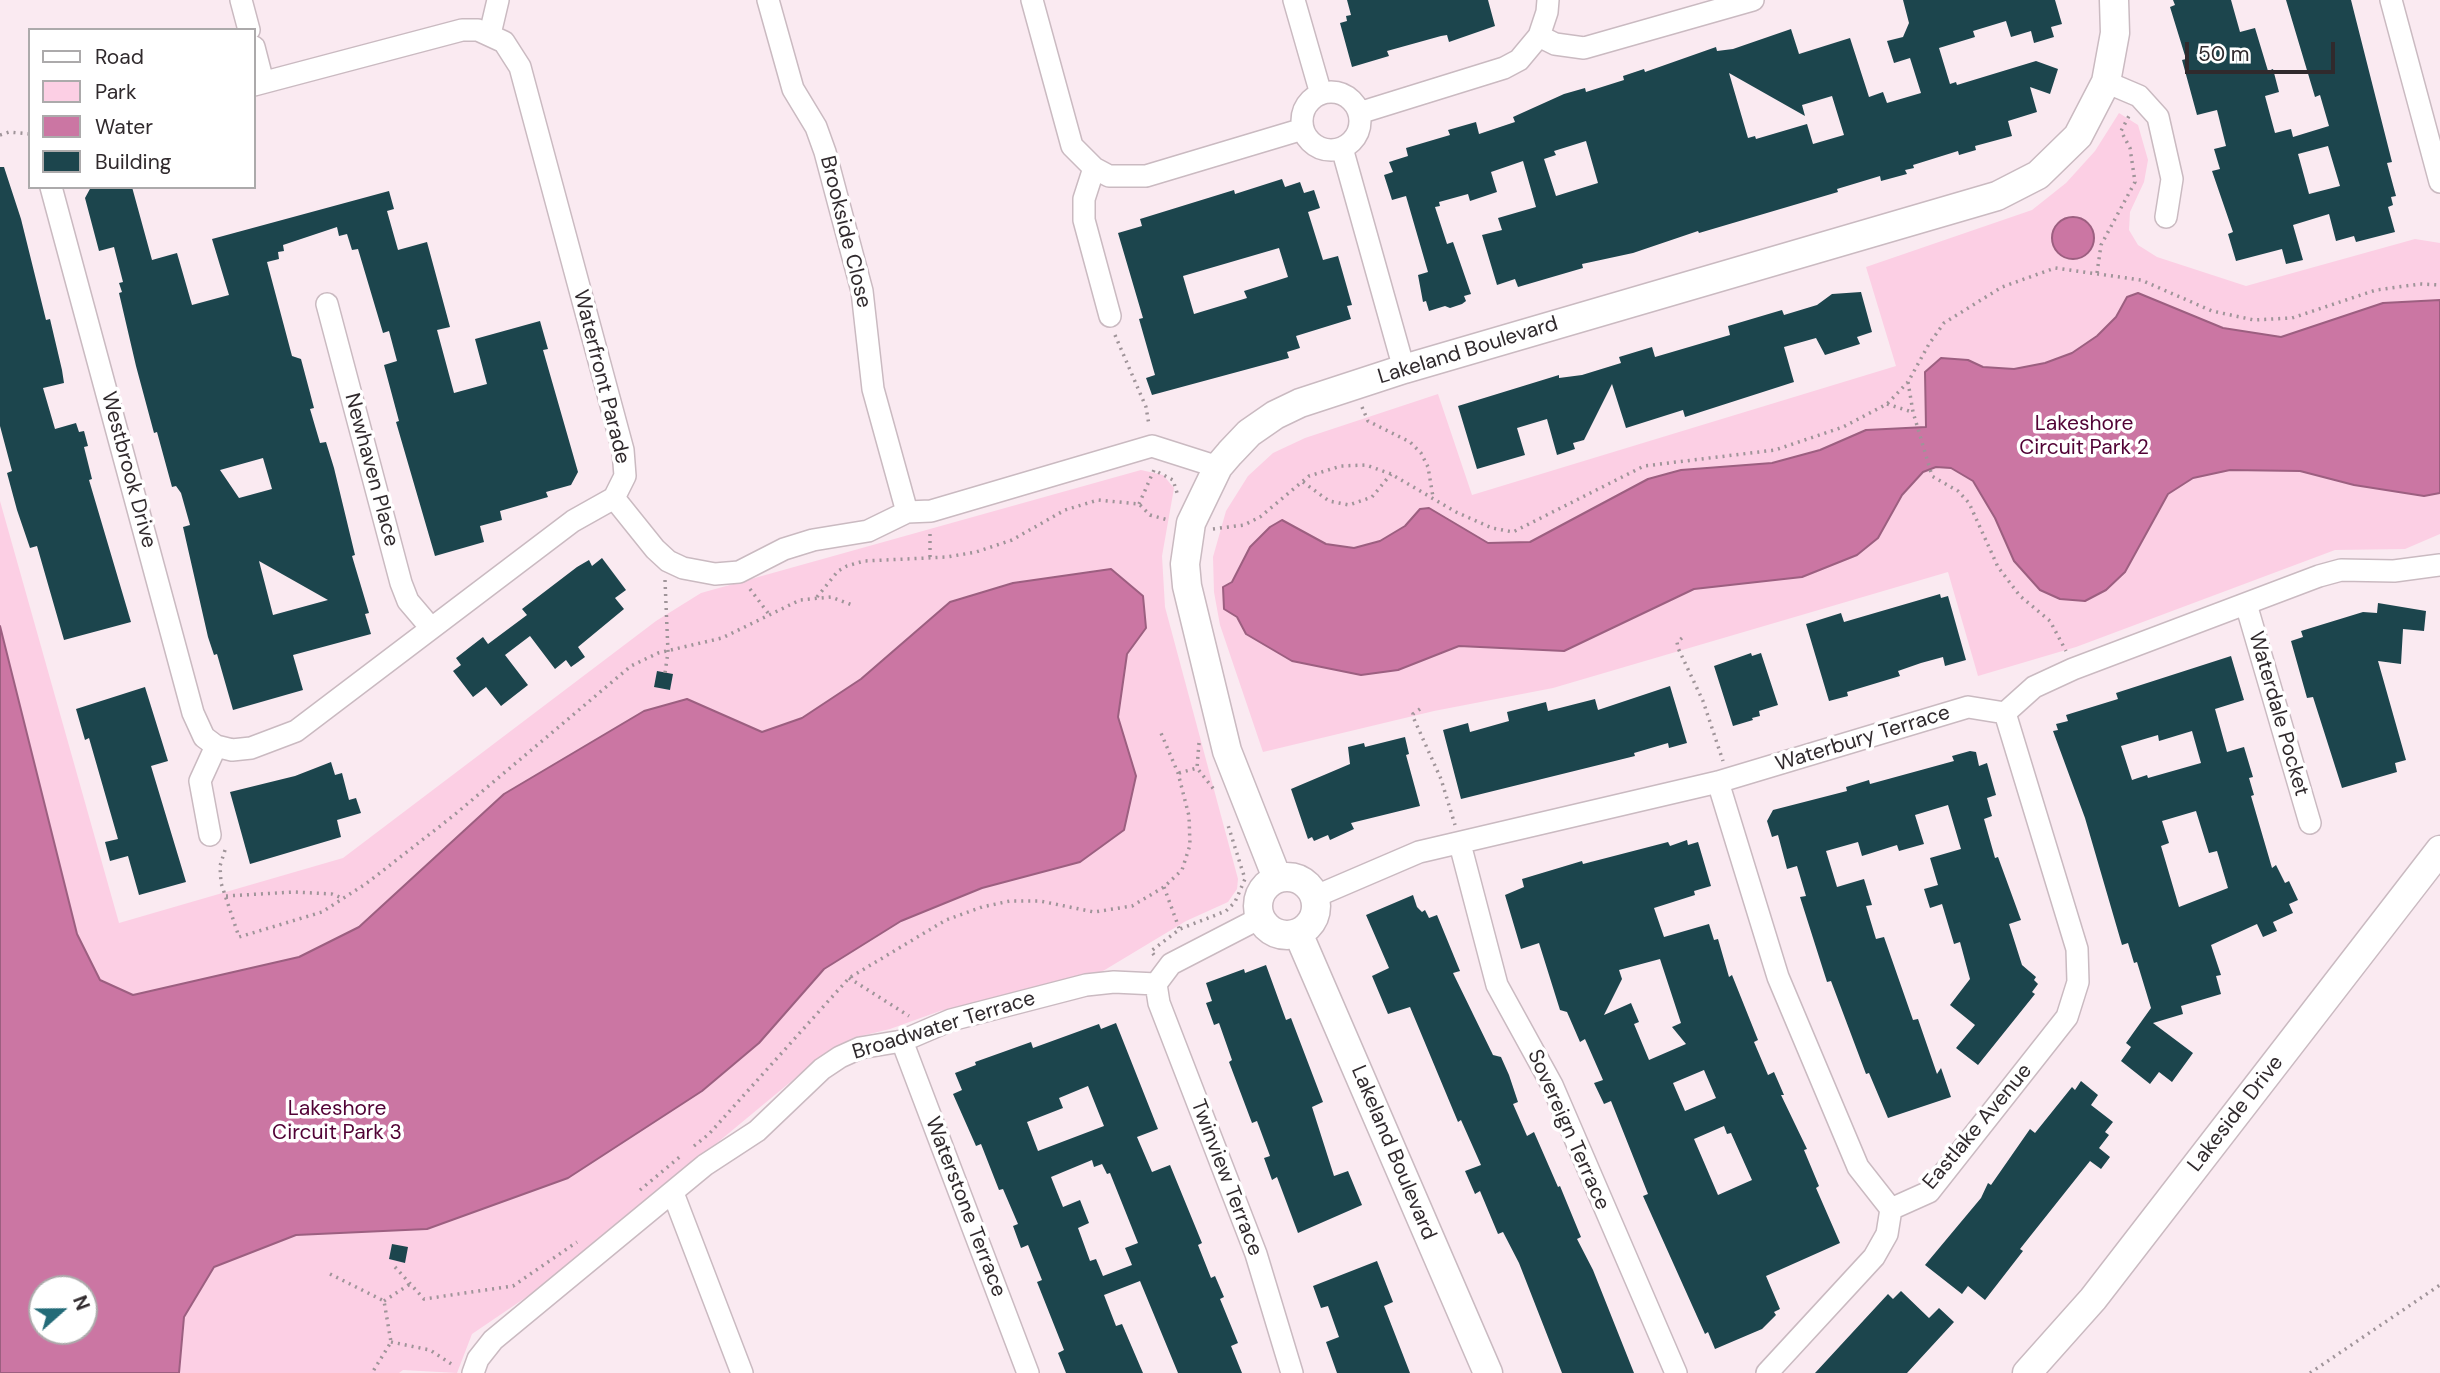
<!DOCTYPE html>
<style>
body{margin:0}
#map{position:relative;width:2440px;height:1373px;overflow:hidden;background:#faeaf1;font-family:"DM Sans",sans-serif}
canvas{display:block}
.legend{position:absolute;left:28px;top:28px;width:228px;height:161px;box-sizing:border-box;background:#fff;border:2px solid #acaaab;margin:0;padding:9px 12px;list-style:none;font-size:21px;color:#302a2d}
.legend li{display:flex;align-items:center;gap:14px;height:35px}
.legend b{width:35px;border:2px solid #acaaab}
.north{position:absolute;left:28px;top:1275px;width:70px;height:70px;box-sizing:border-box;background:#fff;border:2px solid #acaaab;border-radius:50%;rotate:69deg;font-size:19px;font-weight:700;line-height:28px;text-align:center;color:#302a2d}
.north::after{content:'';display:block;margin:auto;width:24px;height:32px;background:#236b78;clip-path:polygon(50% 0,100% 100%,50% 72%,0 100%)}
.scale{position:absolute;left:2185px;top:42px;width:150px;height:32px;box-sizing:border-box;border:4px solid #302a2d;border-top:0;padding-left:9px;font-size:21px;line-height:24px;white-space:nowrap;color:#302a2d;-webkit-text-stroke:5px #fff;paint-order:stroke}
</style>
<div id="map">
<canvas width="2440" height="1373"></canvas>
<ul class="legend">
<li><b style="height:9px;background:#fff"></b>Road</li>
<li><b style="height:19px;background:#fccfe4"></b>Park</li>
<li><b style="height:19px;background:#cb76a3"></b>Water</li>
<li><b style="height:19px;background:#1c454d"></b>Building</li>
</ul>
<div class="north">N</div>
<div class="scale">50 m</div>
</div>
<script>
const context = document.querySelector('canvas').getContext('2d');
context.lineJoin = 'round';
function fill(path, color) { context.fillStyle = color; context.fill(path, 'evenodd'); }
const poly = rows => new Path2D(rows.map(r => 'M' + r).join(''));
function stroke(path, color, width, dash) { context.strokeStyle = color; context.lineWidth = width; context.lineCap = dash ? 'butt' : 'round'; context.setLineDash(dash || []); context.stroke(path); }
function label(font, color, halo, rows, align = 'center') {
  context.font = font + ' "DM Sans",sans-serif'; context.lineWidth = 7; context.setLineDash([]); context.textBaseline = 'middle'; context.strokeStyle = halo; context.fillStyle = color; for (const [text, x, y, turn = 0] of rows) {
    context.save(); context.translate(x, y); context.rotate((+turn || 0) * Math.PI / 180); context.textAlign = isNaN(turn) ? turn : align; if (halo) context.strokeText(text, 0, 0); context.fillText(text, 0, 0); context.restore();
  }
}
fill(poly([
 [2119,113,2138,125,2148,160,2144,182,2130,212,2129,230,2138,245,2157,257,2246,286,2415,239,2440,243,2440,534,2405,549,2335,550,2076,647,1978,676,1948,572,1553,688,1434,711,1263,752,1220,625,1214,592,1213,557,1226,511,1248,476,1273,453,1305,438,1438,394,1472,495,1896,366,1866,267,2032,210,2066,183,2095,151],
 [1141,470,1163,475,1174,488,1162,556,1165,607,1238,879,1237,889,1228,902,1186,921,1098,974,940,1011,890,1029,853,1038,817,1060,553,1279,472,1334,457,1373,403,1370,399,1373,0,1373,0,501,119,923,343,858,656,621,701,593],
 [42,1289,84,1289,84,1331,42,1331]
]), '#fccfe4');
const water = poly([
 '2052 238a21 21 0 1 1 42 0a21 21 0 1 1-42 0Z',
 [2138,293,2223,328,2281,337,2383,303,2440,300,2440,493,2424,496,2354,485,2300,471,2230,470,2193,478,2168,494,2125,572,2106,590,2085,601,2060,599,2040,590,2014,561,1995,518,1973,481,1951,468,1936,467,1923,472,1902,495,1878,538,1857,555,1802,577,1694,589,1564,651,1459,646,1398,670,1361,675,1292,661,1246,634,1237,617,1224,609,1223,587,1232,582,1250,547,1270,527,1282,520,1326,544,1354,548,1380,541,1405,526,1420,509,1429,508,1488,543,1530,542,1648,479,1681,470,1772,463,1820,450,1866,430,1926,427,1925,372,1941,358,1968,360,1983,367,2014,369,2045,363,2072,353,2097,336,2116,317,2127,297,2138,293],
 [1111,569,1143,596,1146,628,1127,654,1118,717,1136,776,1124,830,1080,862,982,888,901,921,824,969,759,1043,702,1091,568,1178,427,1229,296,1235,214,1267,184,1317,179,1373,0,1373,0,626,77,934,100,980,133,995,299,957,359,927,504,794,644,711,687,699,762,732,802,718,861,679,950,602,1013,583,1111,569],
 [84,1289,84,1331,42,1331,42,1289,84,1289]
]);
fill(water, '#cb76a3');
stroke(water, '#9c5f80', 2);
fill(poly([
 [1347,0,1488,0,1495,26,1449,42,1447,35,1441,36,1387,51,1389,56,1352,67,1340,23,1347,21,1346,16,1351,15],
 [1903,0,2055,0,2062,24,2051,27,2054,37,2034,43,2031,31,2011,37,2006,21,1973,31,1975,37,1939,48,1950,84,1956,82,1957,85,2036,61,2058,69,2050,94,2030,87,2037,112,2008,121,2012,136,1975,146,1976,150,1959,155,1958,151,1913,165,1914,168,1905,170,1907,174,1881,181,1880,176,1837,189,1838,192,1699,233,1698,231,1633,253,1582,264,1583,268,1518,287,1515,279,1497,285,1482,235,1502,230,1498,218,1536,207,1523,161,1491,172,1497,192,1470,201,1468,194,1439,202,1440,206,1435,207,1447,244,1453,242,1471,294,1464,296,1466,301,1462,304,1450,308,1445,306,1429,311,1426,301,1423,302,1418,275,1428,272,1406,196,1392,200,1384,175,1393,172,1389,162,1408,156,1406,148,1450,135,1448,130,1476,122,1479,134,1515,122,1513,117,1564,94,1585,88,1586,92,1624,80,1623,76,1644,69,1645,72,1716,47,1717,51,1733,49,1791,29,1799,54,1850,38,1869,97,1883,92,1887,103,1921,93,1910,58,1894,63,1887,41,1903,37,1909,23],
 [1729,73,1805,116,1802,105,1832,96,1844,135,1813,144,1807,124,1756,139,1755,136,1748,138],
 [1586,141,1598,183,1556,196,1544,159,1556,155,1554,151],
 [2173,0,2231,0,2240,32,2255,28,2268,71,2273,69,2279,92,2265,96,2275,133,2291,129,2293,137,2329,126,2320,95,2315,97,2286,0,2351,0,2392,162,2387,163,2396,196,2391,197,2393,205,2388,207,2395,232,2356,242,2354,236,2336,241,2329,214,2293,225,2303,260,2286,264,2282,249,2236,261,2228,234,2233,232,2212,171,2220,169,2214,149,2226,146,2217,110,2197,115,2182,60,2186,59,2170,7,2175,5],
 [2328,146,2340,186,2309,194,2298,154],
 [0,167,4,167,21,219,46,320,50,319,62,370,64,383,43,388,55,429,76,423,79,432,84,431,88,446,84,447,92,479,89,480,131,622,64,640,37,546,30,548,17,510,7,473,12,471,0,426],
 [1282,179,1285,187,1300,182,1304,193,1314,190,1320,208,1308,212,1323,260,1338,256,1352,305,1347,306,1351,319,1296,336,1300,348,1287,352,1289,358,1152,395,1146,378,1155,375,1139,319,1143,318,1118,233,1142,226,1140,219,1234,190,1235,194],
 [1279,248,1288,277,1244,291,1247,298,1194,314,1183,276],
 [91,187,132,187,152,260,177,253,192,305,229,295,212,239,389,191,394,209,387,211,398,250,427,242,450,327,437,330,454,393,487,384,475,339,540,321,548,349,543,350,578,472,571,485,546,492,548,497,500,511,502,520,480,526,484,542,435,556,396,422,399,421,384,365,397,361,389,331,383,333,358,249,352,250,347,234,339,236,337,227,283,245,284,251,278,252,279,259,267,262,292,356,301,359,314,408,310,409,320,443,326,442,334,468,355,555,352,556,369,613,365,614,371,634,293,655,303,690,233,710,217,654,214,655,208,637,183,527,190,525,181,493,176,486,172,487,157,432,154,433,136,366,119,293,122,292,119,283,123,282,114,247,99,251,85,198],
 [263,458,272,489,239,498,220,470],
 [259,561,328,600,273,615],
 [1861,292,1872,332,1857,337,1860,344,1825,355,1816,338,1784,347,1794,382,1685,417,1683,410,1626,428,1612,384,1584,440,1573,443,1575,449,1557,455,1547,419,1517,428,1525,455,1477,469,1458,406,1559,375,1559,378,1582,375,1621,363,1619,357,1652,347,1655,357,1730,335,1728,326,1782,310,1784,315,1817,305,1832,294],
 [602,558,626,590,615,598,624,609,578,647,585,657,571,667,566,660,555,669,530,636,505,655,528,685,501,706,486,687,473,697,453,671,461,665,456,658,483,637,488,644,527,615,522,609,577,567,589,560,592,566],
 [1940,594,1941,598,1948,596,1966,660,1945,666,1943,657,1921,663,1898,671,1900,676,1847,692,1848,696,1829,701,1806,624,1841,613,1844,622],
 [2378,603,2426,611,2424,631,2403,629,2401,664,2378,661,2406,760,2395,763,2397,772,2342,788,2313,697,2307,698,2291,641,2303,637,2301,631,2363,612,2377,613],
 [1751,653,1752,656,1761,653,1778,705,1759,711,1760,716,1752,718,1753,720,1733,726,1714,666],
 [2231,656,2244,700,2215,709,2227,752,2244,747,2253,777,2249,778,2254,795,2251,796,2272,868,2276,865,2285,883,2289,881,2298,900,2289,904,2293,913,2273,922,2277,931,2263,937,2257,924,2211,945,2221,975,2216,976,2221,994,2181,1006,2183,1014,2153,1023,2193,1053,2172,1082,2159,1072,2150,1084,2121,1061,2131,1047,2126,1043,2151,1008,2137,962,2134,963,2128,943,2122,945,2085,818,2053,731,2058,730,2056,724,2068,721,2066,715,2118,699,2116,693],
 [2192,731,2201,763,2148,778,2147,775,2132,780,2121,746,2158,735,2159,741],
 [2196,811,2209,853,2217,851,2228,888,2179,907,2161,846,2169,843,2162,821],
 [657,671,673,674,670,690,654,687],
 [1670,686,1687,743,1669,748,1668,743,1634,753,1635,756,1461,799,1443,730,1468,723,1470,732,1509,721,1507,712,1546,702,1548,711,1595,699,1598,710],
 [145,687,168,761,151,766,186,882,139,895,128,856,110,861,105,842,118,839,89,738,85,740,76,709],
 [1405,737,1409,754,1406,755,1420,806,1351,823,1354,829,1330,840,1328,835,1314,841,1312,837,1308,839,1291,789,1350,764,1348,747,1364,743,1365,747],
 [1970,751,1976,752,1979,766,1987,763,1996,795,1987,798,1992,816,1984,819,1995,858,1998,857,2021,920,2009,924,2022,965,2036,977,2034,980,2038,984,2032,992,2035,994,1978,1065,1956,1048,1975,1025,1950,1005,1970,979,1960,942,1954,944,1942,904,1930,908,1924,889,1938,885,1930,858,1961,849,1948,805,1915,815,1924,844,1899,851,1897,845,1862,856,1858,842,1826,851,1837,887,1864,879,1872,905,1866,906,1876,939,1884,937,1913,1020,1918,1019,1937,1074,1941,1068,1951,1097,1888,1118,1869,1073,1866,1074,1831,981,1827,982,1800,897,1806,896,1797,866,1787,869,1778,835,1772,837,1767,821,1773,810,1847,791,1846,787,1869,780,1870,784,1954,761,1952,756],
 [331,762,335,775,342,773,349,800,356,798,361,813,337,820,341,837,250,864,230,792,295,776],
 [1687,840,1688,845,1698,842,1711,886,1694,891,1695,895,1654,908,1664,937,1709,924,1714,940,1718,939,1729,977,1732,975,1758,1040,1754,1042,1768,1075,1774,1072,1784,1095,1781,1095,1807,1149,1804,1150,1819,1186,1816,1188,1840,1243,1766,1276,1780,1309,1774,1312,1776,1315,1762,1329,1715,1349,1708,1332,1705,1334,1643,1196,1648,1194,1611,1101,1604,1104,1594,1083,1603,1080,1585,1039,1580,1042,1567,1012,1560,1010,1539,943,1521,949,1505,895,1524,887,1522,879,1582,861,1583,864,1668,842,1670,846],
 [1660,959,1681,1023,1672,1027,1686,1044,1649,1060,1634,1024,1639,1022,1631,1003,1604,1015,1622,979,1619,970],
 [1704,1070,1716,1098,1685,1111,1673,1083],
 [1724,1126,1727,1134,1731,1133,1752,1180,1718,1195,1694,1139],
 [1413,895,1417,907,1422,912,1425,910,1429,918,1437,915,1460,971,1453,973,1493,1055,1501,1057,1509,1075,1518,1102,1513,1104,1527,1136,1534,1132,1558,1187,1560,1186,1581,1237,1577,1239,1593,1270,1634,1373,1562,1373,1519,1263,1503,1232,1498,1234,1480,1191,1475,1194,1465,1171,1481,1165,1461,1120,1458,1122,1410,1007,1388,1014,1372,976,1389,968,1366,915],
 [1266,965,1286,1020,1291,1018,1323,1102,1312,1107,1334,1176,1348,1171,1362,1205,1298,1233,1277,1177,1272,1180,1264,1158,1270,1156,1257,1121,1252,1123,1229,1062,1232,1060,1219,1023,1214,1025,1206,1003,1212,1001,1206,983,1244,969,1245,973],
 [1116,1023,1158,1129,1137,1137,1152,1172,1170,1165,1202,1243,1198,1245,1211,1278,1215,1276,1224,1297,1220,1299,1238,1343,1231,1346,1242,1373,1178,1373,1140,1281,1104,1295,1116,1326,1122,1324,1143,1373,1066,1373,1058,1353,1064,1350,1037,1282,1042,1280,1028,1245,1021,1248,1013,1226,1018,1224,1003,1189,999,1190,981,1144,976,1146,953,1094,962,1090,955,1073,976,1065,975,1062,1031,1042,1033,1048,1099,1024,1101,1029],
 [1088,1086,1104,1126,1038,1151,1027,1122,1063,1108,1059,1098],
 [1092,1160,1094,1167,1102,1164,1107,1174,1110,1173,1138,1243,1125,1248,1132,1265,1103,1276,1096,1259,1090,1261,1078,1228,1089,1223,1080,1200,1063,1207,1051,1177],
 [2081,1081,2098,1095,2091,1105,2113,1122,2105,1132,2109,1135,2099,1148,2110,1157,2101,1169,2090,1161,2020,1249,2023,1251,1985,1300,1968,1286,1962,1294,1925,1265,1981,1198,1988,1183,1991,1185,2030,1129,2035,1133,2072,1087,2075,1090],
 [392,1244,408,1247,405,1263,389,1259],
 [1377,1261,1393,1302,1384,1306,1410,1373,1337,1373,1326,1342,1339,1337,1328,1306,1321,1308,1313,1286],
 [1901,1291,1929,1318,1939,1308,1954,1322,1907,1373,1815,1373,1888,1294,1893,1299]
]), '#1c454d');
const minor = poly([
 [241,0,249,30],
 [768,0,793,89,816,127,825,152,862,291,873,389,907,512],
 [1032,0,1072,146,1094,168,1109,176,1146,176,1303,129],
 [1294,0,1321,94],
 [2391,0,2440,182],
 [490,34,498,0],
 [1539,36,1555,44,1584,48,1753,0],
 [254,47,263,82],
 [2106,82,2139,96,2158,117,2172,179,2166,217],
 [254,85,462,30,478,30,504,42,520,67,623,450,625,476,614,498,655,549,668,561,683,568,715,574,739,572,784,549,813,540,868,531,907,512,931,511,1152,446,1218,467],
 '1302 121a29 29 0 1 1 58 0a29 29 0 1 1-58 0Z',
 [1359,113,1504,68,1519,60,1539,36,1547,12,1548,0],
 [1342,148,1404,369],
 [1094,168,1084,199,1084,220,1110,316],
 [51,187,193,713,204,737,216,746,232,750,251,748,296,731,573,521,614,498],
 [327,304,401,583,408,601,431,628],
 [2246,604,2310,823],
 [2005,713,2034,687,2073,669,2319,576,2341,570,2394,571,2440,565],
 [1718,782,1778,977,1858,1167,1891,1209],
 [210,835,200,781,216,746],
 [1460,844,1497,985,1552,1085,1676,1373],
 [1314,897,1419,852,1718,782,1968,707,2005,713],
 [1156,984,1159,1003,1256,1254,1292,1373],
 [1156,984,1171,964,1260,918],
 [902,1041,1028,1373],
 [673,1193,742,1373],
 [1891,1209,1929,1192,2067,1017,2078,982,2077,949,2005,713],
 [473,1373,478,1359,493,1340,705,1165,757,1131,822,1069,840,1057,860,1048,902,1041,951,1020,1086,985,1114,982,1156,984],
 [1767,1373,1874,1257,1887,1234,1891,1209]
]);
const tertiary = poly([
 '1258 906a29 29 0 1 1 58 0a29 29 0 1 1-58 0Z',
 [1277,878,1227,751,1187,586,1185,564,1191,523,1218,467,1230,453,1249,433,1275,415,1300,403,1404,369,1997,196,2038,175,2078,136,2106,82,2115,33,2114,0],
 [1298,933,1488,1373],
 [2027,1373,2093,1299,2440,850]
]);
stroke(minor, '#cabac1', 24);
stroke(tertiary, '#cabac1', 31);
stroke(poly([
 [0,135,9,132,30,134],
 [2097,273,2101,245,2135,182,2130,148,2121,131,2129,116],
 [1115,335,1146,407,1149,425],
 [1908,382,1913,412,1932,476,1958,491,1969,503,1998,567,2020,596,2050,621,2066,651],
 [1887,404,1912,412],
 [1362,407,1368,421,1410,442,1421,453,1428,467,1433,497],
 [1303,482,1329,501,1349,505,1372,497,1391,474],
 [1139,504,1154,470,1173,480,1178,496],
 [1213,529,1244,525,1260,517,1309,476,1341,466,1366,465,1391,474,1456,512,1492,528,1513,532,1644,466,1775,450,1843,427,1887,404,1908,382,1929,344,1944,323,2002,287,2055,268,2141,280,2212,311,2254,320,2292,318,2376,290,2420,284,2440,285],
 [930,557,930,531],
 [665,580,668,652,665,673],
 [750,589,768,613],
 [817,597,838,571,847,566,864,561,947,557,976,552,1012,540,1065,510,1098,500,1139,504,1150,515,1168,520],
 [1682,638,1677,642,1678,648,1703,701,1723,761],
 [1420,709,1413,714,1414,719,1441,779,1455,825],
 [1199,743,1197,768,1216,792],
 [1179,773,1197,768],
 [225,850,220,866,221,883,239,937,322,912,367,883,453,816,631,666,658,653,722,638,800,600,831,597,855,606],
 [1164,887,1179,928],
 [226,896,294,892,332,894,342,898],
 [1154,955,1151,951,1180,929,1226,911,1235,902,1245,879,1227,822],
 [849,978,909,1016],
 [694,1146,709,1134,849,978,946,920,982,907,1010,901,1040,901,1094,912,1132,906,1164,887,1182,870,1190,845,1189,816,1178,773,1161,733],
 [640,1190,682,1155],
 [395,1267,424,1299,513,1286,577,1242],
 [330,1274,384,1301,391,1342,372,1373],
 [384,1301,410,1284],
 [391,1342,430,1350,453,1365],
 [2310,1373,2440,1285]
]), '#9f9499', 3.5, [2, 5]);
stroke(minor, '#fff', 21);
stroke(tertiary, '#fff', 28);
label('21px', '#302a2d', '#fff', [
 ["Brookside Close",845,232,76],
 ["Lakeland Boulevard",1468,351,-17],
 ["Waterfront Parade",601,377,76],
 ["Westbrook Drive",128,470,75],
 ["Newhaven Place",371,470,75],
 ["Waterdale Pocket",2278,714,74],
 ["Waterbury Terrace",1863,739,-17],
 ["Broadwater Terrace",944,1026,-17],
 ["Lakeside Drive",2236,1114,-52],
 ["Eastlake Avenue",1978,1127,-50],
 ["Sovereign Terrace",1568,1130,66],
 ["Lakeland Boulevard",1393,1153,67],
 ["Twinview Terrace",1226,1178,69],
 ["Waterstone Terrace",965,1207,69]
]);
label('21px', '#510235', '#fff', [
 ["Lakeshore",2084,424],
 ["Circuit Park 2",2084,448],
 ["Lakeshore",337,1109],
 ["Circuit Park 3",337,1133]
]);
</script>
